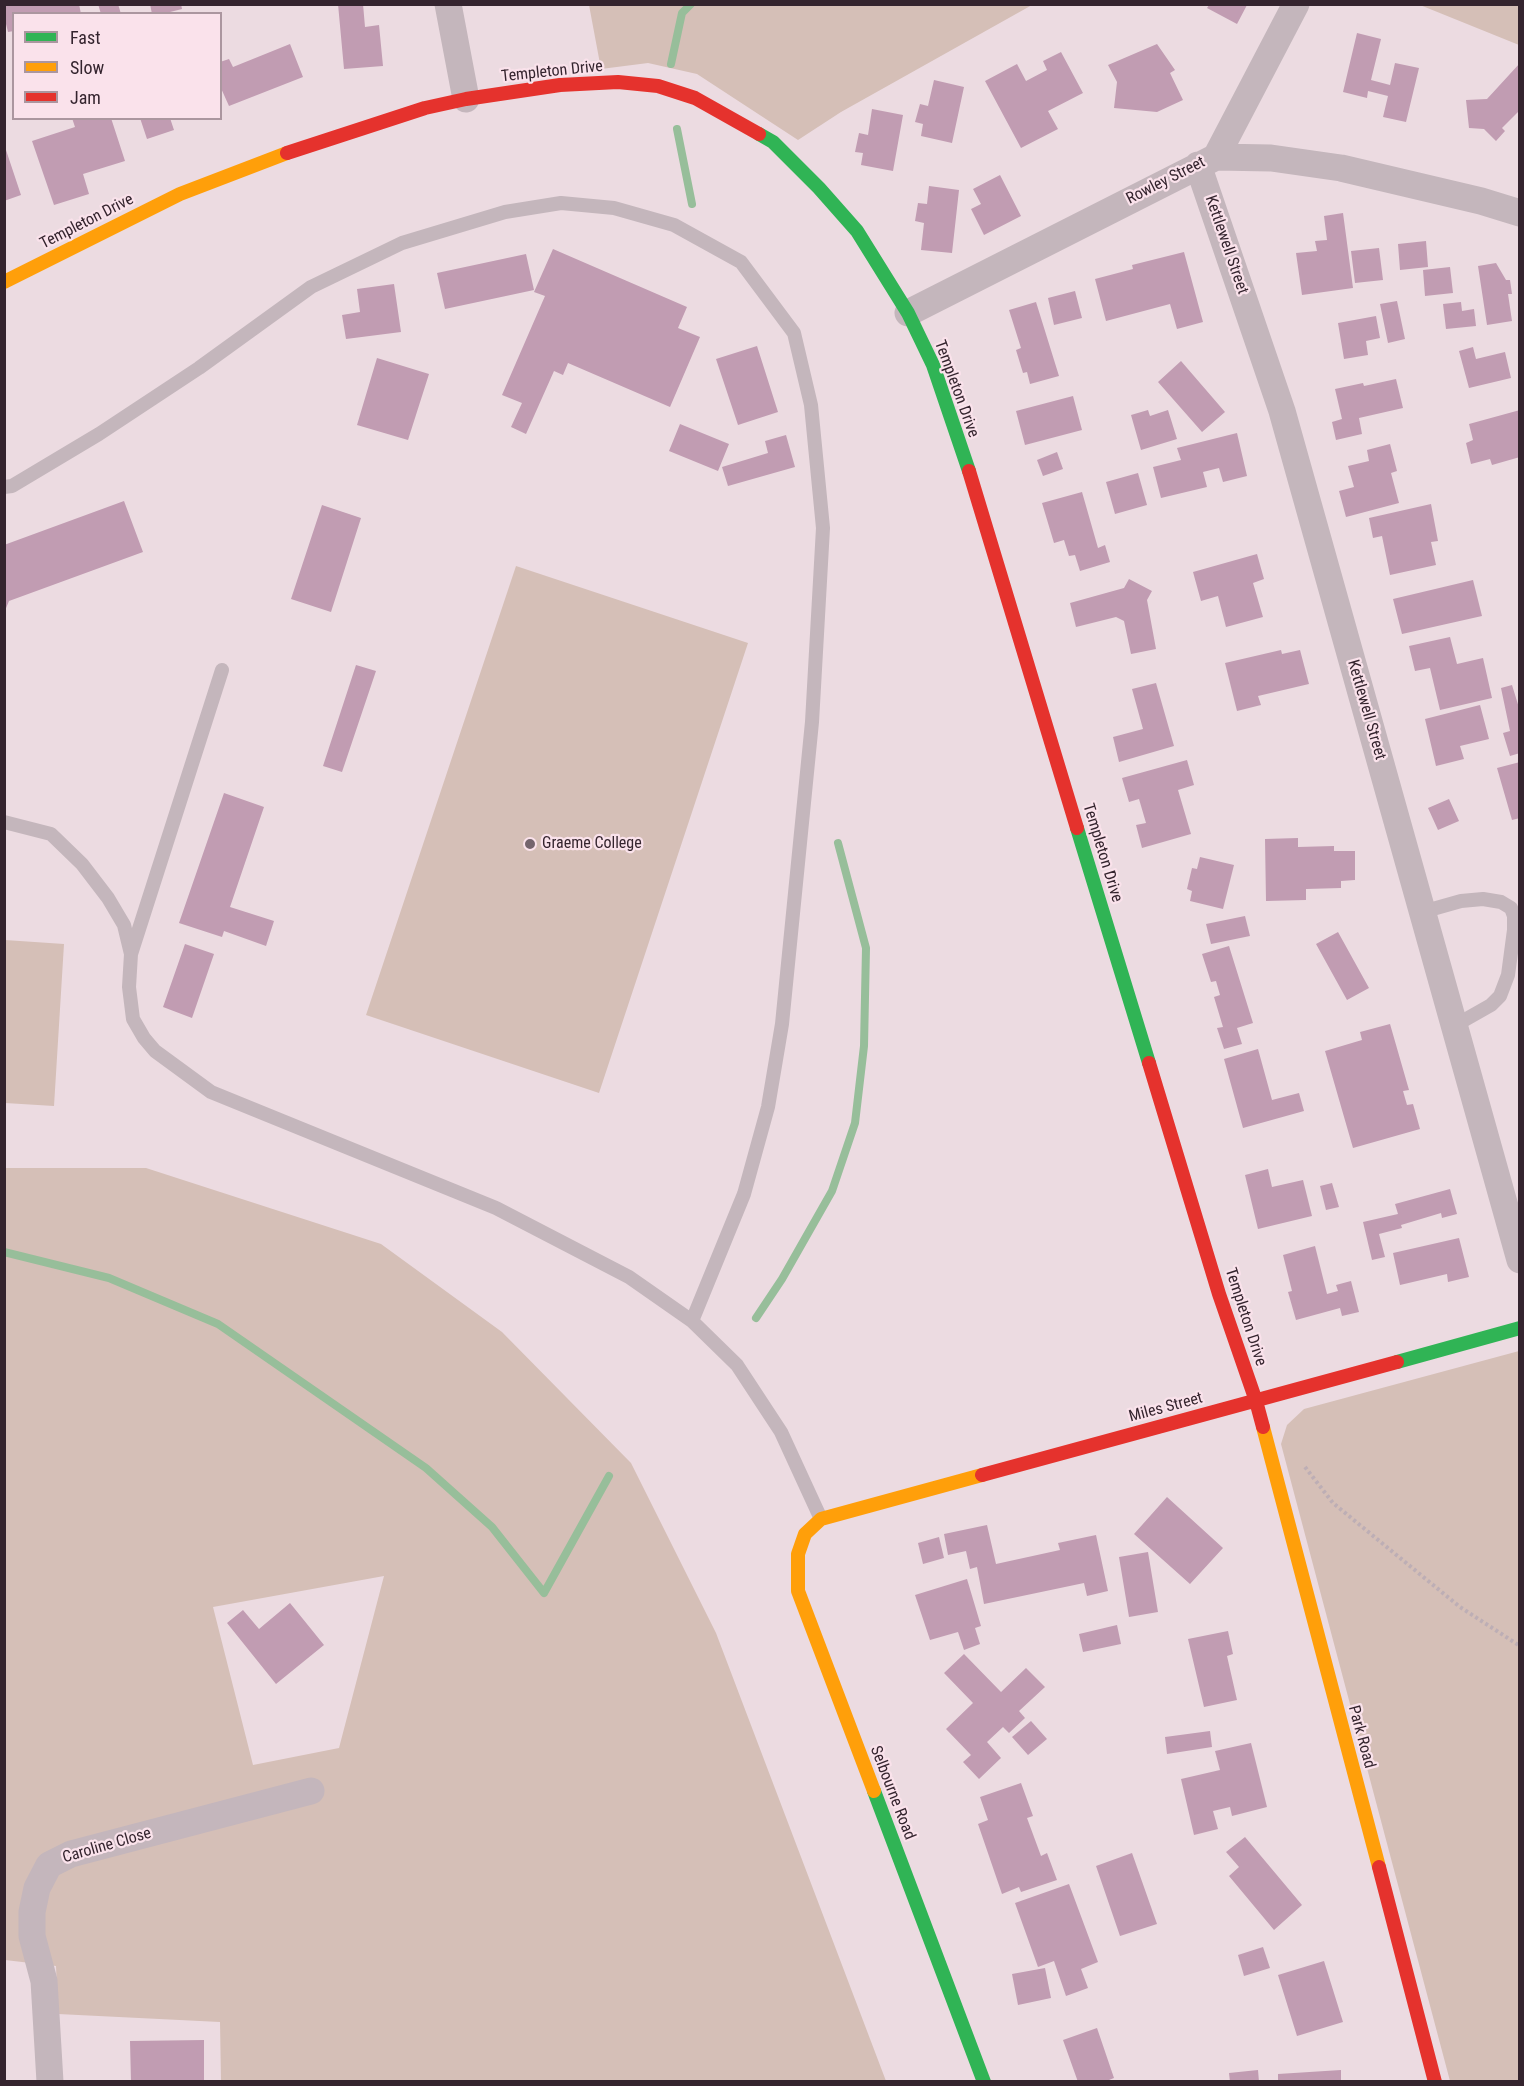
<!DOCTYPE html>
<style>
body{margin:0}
#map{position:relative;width:1524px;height:2086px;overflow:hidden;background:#ecdbe1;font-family:"Roboto Condensed",sans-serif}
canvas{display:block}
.frame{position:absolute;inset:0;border:6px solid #34242e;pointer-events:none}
.legend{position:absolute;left:12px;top:12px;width:210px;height:108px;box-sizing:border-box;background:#fae2eb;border:2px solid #ab969f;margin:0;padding:8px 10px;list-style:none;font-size:18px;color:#34242e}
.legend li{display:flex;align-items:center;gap:12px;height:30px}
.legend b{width:30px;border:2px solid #ab969f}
</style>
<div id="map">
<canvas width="1524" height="2086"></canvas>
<div class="frame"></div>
<ul class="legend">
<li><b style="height:8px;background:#30b455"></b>Fast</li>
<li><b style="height:8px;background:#ff9f0a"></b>Slow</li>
<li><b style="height:8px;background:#e5322d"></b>Jam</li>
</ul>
</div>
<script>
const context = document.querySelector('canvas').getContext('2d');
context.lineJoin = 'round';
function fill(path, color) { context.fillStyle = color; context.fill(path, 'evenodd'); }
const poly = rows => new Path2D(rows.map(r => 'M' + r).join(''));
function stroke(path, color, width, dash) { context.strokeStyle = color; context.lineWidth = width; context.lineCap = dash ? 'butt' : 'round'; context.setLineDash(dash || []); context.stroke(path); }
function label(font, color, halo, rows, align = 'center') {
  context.font = font + ' "Roboto Condensed",sans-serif'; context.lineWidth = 4.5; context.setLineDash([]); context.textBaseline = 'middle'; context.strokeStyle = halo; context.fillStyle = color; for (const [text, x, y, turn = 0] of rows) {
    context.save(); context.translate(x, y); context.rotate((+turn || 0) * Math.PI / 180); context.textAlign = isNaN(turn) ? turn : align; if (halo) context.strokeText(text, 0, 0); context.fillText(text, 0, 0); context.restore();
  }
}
fill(poly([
 [589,5,1032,5,841,112,798,140,697,74,648,63,601,69],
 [1420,5,1519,5,1519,45],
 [516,566,748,643,599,1093,366,1015],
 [5,940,64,944,54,1106,5,1103],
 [5,1168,146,1168,381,1244,502,1332,631,1463,716,1633,886,2081,221,2081,220,2022,58,2014,56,1966,5,1960],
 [384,1576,339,1748,253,1765,213,1607],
 [1519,1351,1519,2081,1450,2081,1281,1444,1287,1425,1304,1409]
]), '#d5bfb7');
stroke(poly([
 [671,64,682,13,691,4],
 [677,129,692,204],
 [4,1252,109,1278,218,1324,426,1468,492,1527,544,1593,609,1476],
 [756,1318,782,1279,832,1191,855,1123,864,1046,866,948,838,843]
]), '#97be9a', 8);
fill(poly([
 [4,4,79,4,81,14,14,14,14,31,8,32,4,16],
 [98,4,118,4,121,14,101,14],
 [150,4,181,4,182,9,162,14,152,14],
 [338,4,363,4,365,27,379,25,383,66,344,69],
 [1209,5,1247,5,1237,24,1207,8],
 [1357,33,1381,39,1371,80,1390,85,1395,63,1419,68,1406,122,1383,117,1388,96,1368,91,1367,98,1343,92],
 [290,44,303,77,229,106,220,86,220,62,229,59,233,67],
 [1157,44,1175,70,1170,73,1183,100,1157,112,1114,108,1117,82,1108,65],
 [1061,52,1083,93,1048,111,1058,129,1021,148,985,81,1017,64,1026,81,1047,70,1043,61],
 [1520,63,1520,110,1502,128,1505,131,1496,141,1484,129,1469,128,1466,100,1487,99],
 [934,80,964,87,952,143,921,136,923,124,915,122,920,104,928,106],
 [872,109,903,115,893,171,861,165,863,153,855,152,859,133,868,135],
 [72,118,111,118,125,161,83,174,89,194,54,205,32,141,75,127],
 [140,118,170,118,174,130,147,139],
 [5,147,21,195,4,201,4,148],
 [1000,175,1021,216,984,235,971,209,981,204,973,189],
 [929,186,959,190,952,253,921,250,924,223,915,221,918,203,927,204],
 [1343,213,1353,288,1302,295,1296,253,1317,251,1315,241,1327,240,1324,216],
 [1426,241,1428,267,1400,270,1398,244],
 [1379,248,1383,280,1355,283,1351,251],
 [553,249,687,307,678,328,700,337,670,407,568,363,563,375,554,371,526,434,511,427,522,403,502,395,545,296,534,292],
 [1184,252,1203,322,1177,329,1170,304,1106,321,1095,279,1133,269,1132,265],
 [526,254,534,290,445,309,437,273],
 [1496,263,1506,280,1510,280,1512,294,1508,294,1512,321,1487,325,1478,266],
 [1450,267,1453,293,1425,296,1423,270],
 [394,284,401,332,346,339,342,315,360,312,357,289],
 [1075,291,1082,318,1054,325,1048,298],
 [1397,301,1405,339,1388,343,1380,304],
 [1036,302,1059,376,1030,384,1027,372,1023,373,1016,350,1021,348,1009,310],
 [1461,302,1462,311,1474,309,1476,326,1446,329,1443,304],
 [1376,316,1380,338,1366,341,1368,355,1344,359,1338,323],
 [757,346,778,412,738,425,716,359],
 [1473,347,1476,359,1505,352,1511,378,1469,388,1459,351],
 [377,358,429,374,408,440,357,425],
 [1181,361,1225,412,1202,432,1158,382],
 [1396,379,1403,408,1359,418,1362,434,1336,440,1332,422,1342,419,1335,389,1363,383,1364,386],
 [1073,396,1082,430,1025,445,1016,411],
 [1148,410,1150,416,1168,410,1177,439,1141,450,1131,415],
 [1520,410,1520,457,1492,465,1490,459,1471,464,1466,443,1473,440,1469,424],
 [680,424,729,444,718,471,669,451],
 [1237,433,1247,476,1223,482,1219,468,1203,472,1207,487,1161,498,1153,467,1181,460,1177,448],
 [786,435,795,467,728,486,722,467,768,453,765,441],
 [1390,444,1397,471,1391,473,1399,503,1346,517,1339,491,1354,487,1348,466,1369,461,1367,450],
 [1057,452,1063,469,1043,476,1037,460],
 [1138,473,1147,505,1115,514,1106,482],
 [1082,492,1098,548,1105,545,1110,562,1080,571,1075,555,1069,556,1064,540,1054,543,1042,503],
 [124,501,143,552,9,601,4,613,4,545],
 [1431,504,1438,541,1431,542,1436,565,1390,575,1382,536,1373,538,1369,518],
 [322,505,361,518,331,612,291,599],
 [1257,554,1264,579,1253,583,1263,617,1226,627,1218,596,1201,601,1193,572],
 [1129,579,1152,591,1147,600,1156,649,1131,654,1124,621,1116,617,1076,627,1070,603,1124,588],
 [1473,580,1482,616,1402,634,1393,599],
 [1450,637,1457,664,1483,658,1492,698,1440,710,1430,668,1415,671,1409,646],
 [1281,650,1282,654,1300,650,1309,684,1258,696,1261,705,1237,711,1225,663],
 [356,665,376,671,342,772,323,766],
 [1156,683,1174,746,1119,762,1113,737,1143,729,1132,689],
 [1512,685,1520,711,1520,753,1510,756,1503,733,1510,731,1501,688],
 [1480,705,1489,739,1460,746,1464,759,1436,766,1425,719],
 [1187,760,1194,785,1178,790,1191,834,1142,848,1136,825,1146,823,1139,799,1129,802,1122,778],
 [1520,762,1520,818,1512,820,1497,768],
 [224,793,264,807,230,907,274,921,266,946,224,931,222,937,179,923],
 [1449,799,1459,821,1438,830,1428,808],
 [1298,838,1298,847,1334,846,1334,851,1355,851,1355,880,1341,881,1341,888,1306,889,1306,900,1266,901,1265,839],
 [1200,857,1234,865,1223,909,1190,901,1192,891,1187,889,1192,868,1197,869],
 [1245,916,1250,936,1211,944,1206,924],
 [1338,932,1369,988,1347,1000,1316,944],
 [185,944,214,954,192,1018,163,1007],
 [1229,946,1253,1023,1237,1028,1242,1044,1224,1049,1217,1028,1223,1027,1214,997,1220,995,1216,981,1211,982,1202,954],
 [1390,1024,1409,1090,1403,1091,1407,1105,1413,1104,1420,1129,1353,1148,1325,1051,1362,1040,1360,1032],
 [1258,1049,1272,1100,1299,1093,1304,1111,1243,1128,1224,1059],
 [1268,1169,1272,1187,1303,1180,1312,1216,1258,1229,1245,1175],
 [1332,1183,1339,1207,1326,1210,1320,1186],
 [1450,1189,1457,1214,1442,1218,1441,1213,1401,1225,1402,1228,1379,1234,1385,1257,1372,1260,1363,1222,1398,1214,1395,1204],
 [1459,1238,1469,1277,1448,1282,1447,1274,1400,1285,1393,1253],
 [1315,1246,1327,1294,1338,1291,1336,1285,1351,1281,1359,1312,1342,1316,1340,1308,1296,1320,1288,1292,1292,1291,1283,1255],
 [1167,1497,1223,1548,1190,1584,1134,1534],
 [987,1525,996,1564,1060,1550,1058,1543,1096,1535,1108,1591,1087,1596,1084,1583,984,1604,977,1567,970,1569,966,1551,948,1555,944,1534],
 [939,1537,944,1558,923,1564,918,1543],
 [1148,1552,1158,1612,1129,1617,1119,1557],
 [967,1579,981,1626,975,1628,980,1644,964,1650,958,1632,930,1640,915,1595],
 [290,1603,324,1645,276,1684,227,1623,243,1610,259,1629],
 [1117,1625,1121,1644,1083,1652,1079,1634],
 [1228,1631,1233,1654,1227,1656,1237,1700,1204,1707,1188,1639],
 [964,1654,1001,1692,1026,1668,1045,1687,1019,1711,1025,1718,1009,1733,1003,1727,987,1742,1001,1758,979,1779,963,1762,971,1755,946,1729,973,1703,944,1673],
 [1031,1721,1047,1739,1028,1755,1012,1737],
 [1210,1731,1212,1747,1167,1754,1165,1737],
 [1251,1743,1267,1807,1232,1816,1230,1807,1213,1811,1218,1829,1194,1835,1181,1779,1220,1770,1215,1751],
 [1021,1783,1033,1816,1027,1818,1041,1856,1047,1853,1057,1880,1021,1892,1019,1887,1002,1894,978,1824,988,1820,980,1797],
 [1245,1837,1302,1905,1274,1930,1229,1876,1239,1867,1226,1852],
 [1132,1853,1157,1924,1120,1936,1096,1866],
 [1069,1884,1098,1962,1081,1969,1088,1988,1066,1996,1054,1961,1038,1967,1015,1903],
 [1263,1947,1270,1968,1244,1976,1238,1955],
 [1324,1961,1343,2022,1297,2036,1278,1975],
 [1045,1968,1051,1998,1018,2005,1012,1974],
 [1097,2028,1114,2078,1104,2082,1078,2082,1063,2040],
 [204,2040,204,2082,131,2082,130,2041],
 [1258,2070,1259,2082,1230,2082,1229,2073],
 [1341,2070,1341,2082,1278,2082,1278,2074]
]), '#c19cb2');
stroke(poly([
 [1305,1467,1333,1503,1460,1607,1520,1646]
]), '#bdaeb5', 4, [3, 3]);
stroke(poly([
 [4,487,12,486,99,434,199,368,311,287,402,243,505,212,561,203,614,208,674,225,741,262,794,333,811,405,823,528,812,722,782,1024,768,1107,744,1194,692,1321],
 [4,822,51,834,82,864,108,898,124,925,131,954,129,987,133,1019,144,1038,155,1051,211,1092,496,1208,629,1277,692,1321,737,1365,781,1432,821,1519],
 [1422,912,1461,901,1483,899,1501,902,1511,908,1514,916,1514,930,1508,975,1500,996,1491,1005,1454,1026],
 [131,954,222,670]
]), '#c4b6bc', 14);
stroke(poly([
 [448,4,466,99],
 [1216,157,1296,4],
 [1198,165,1282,411,1520,1260],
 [908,313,1216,157,1271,158,1341,168,1481,201,1520,213],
 [50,2082,44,1981,32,1936,32,1912,37,1888,49,1865,71,1854,311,1791]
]), '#c4b6bc', 27);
stroke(poly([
 [759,134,773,142,819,188,857,231,908,313,933,365,969,471],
 [1077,828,1149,1063],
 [1397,1362,1520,1328],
 [874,1791,984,2082]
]), '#30b455', 14);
stroke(poly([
 [4,282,180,194,287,153],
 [1263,1427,1379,1867],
 [874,1791,798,1591,798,1554,805,1534,821,1519,982,1475]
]), '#ff9f0a', 14);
stroke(poly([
 [287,153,425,108,466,99,560,85,618,82,658,86,695,98,759,134],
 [969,471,1077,828],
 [1149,1063,1219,1294,1256,1401,1263,1427],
 [982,1475,1397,1362],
 [1379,1867,1435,2082]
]), '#e5322d', 14);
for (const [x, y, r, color] of [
 [530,844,6,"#74646d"]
]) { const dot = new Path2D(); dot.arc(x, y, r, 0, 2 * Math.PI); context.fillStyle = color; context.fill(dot); stroke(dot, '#fae2eb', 2); }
label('16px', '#34242e', '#fae2eb', [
 ["Templeton Drive",552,72,-6],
 ["Rowley Street",1166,181,-27],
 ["Templeton Drive",87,222,-27],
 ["Kettlewell Street",1226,245,71],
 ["Templeton Drive",956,389,70],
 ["Kettlewell Street",1366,710,74],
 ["Templeton Drive",1102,853,73],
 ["Templeton Drive",1245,1317,72],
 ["Miles Street",1166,1408,-15],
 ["Park Road",1361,1737,75],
 ["Selbourne Road",892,1793,69],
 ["Caroline Close",107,1846,-16]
]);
label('16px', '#34242e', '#fae2eb', [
 ["Graeme College",542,844]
], 'left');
</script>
